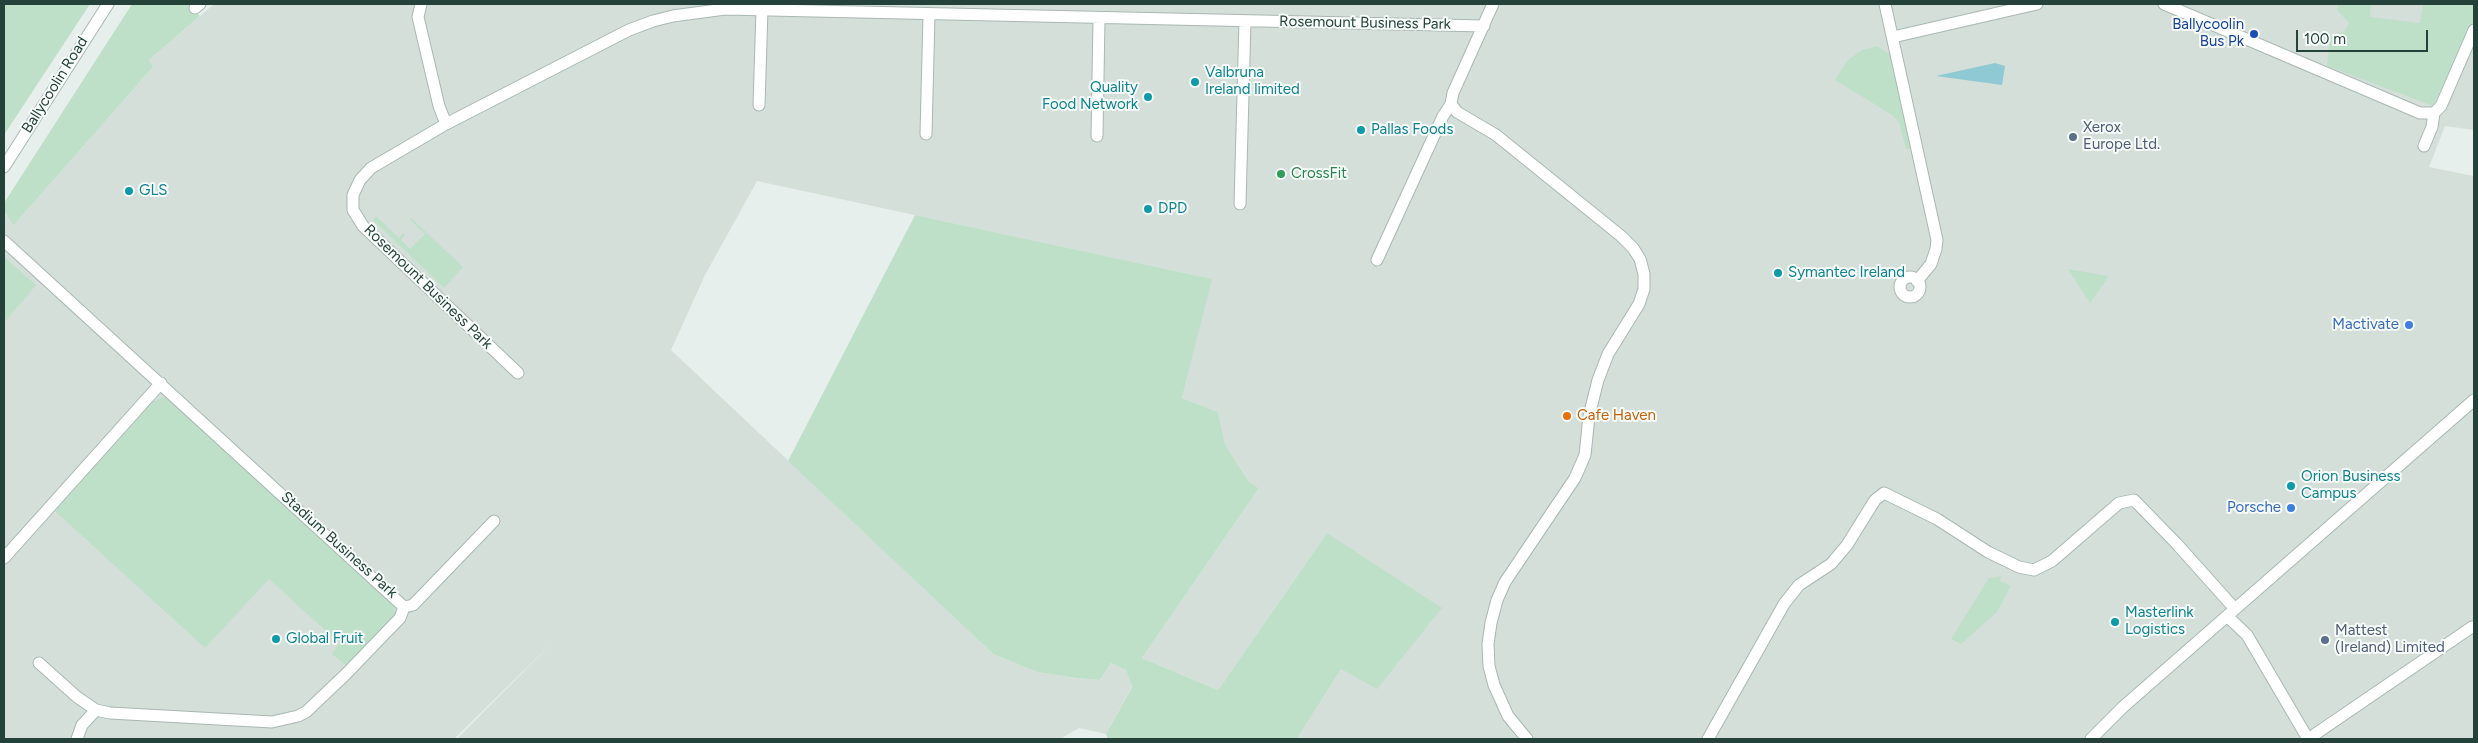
<!DOCTYPE html>
<style>
body{margin:0}
#map{position:relative;width:2478px;height:743px;overflow:hidden;background:#e6efeb;font-family:Figtree,sans-serif}
canvas{display:block}
.frame{position:absolute;inset:0;border:5px solid #24423a;pointer-events:none}
.scale{position:absolute;left:2296px;top:30px;width:132px;height:22px;box-sizing:border-box;border:2px solid #24423a;border-top:0;padding-left:6px;font-size:15px;line-height:18px;white-space:nowrap;color:#24423a;-webkit-text-stroke:4px #f7fbf9;paint-order:stroke}
</style>
<div id="map">
<canvas width="2478" height="743"></canvas>
<div class="frame"></div>
<div class="scale">100 m</div>
</div>
<script>
const context = document.querySelector('canvas').getContext('2d');
context.lineJoin = 'round';
function fill(path, color) { context.fillStyle = color; context.fill(path, 'evenodd'); }
const poly = rows => new Path2D(rows.map(r => 'M' + r).join(''));
function stroke(path, color, width, dash) { context.strokeStyle = color; context.lineWidth = width; context.lineCap = dash ? 'butt' : 'round'; context.setLineDash(dash || []); context.stroke(path); }
function label(font, color, halo, rows, align = 'center') {
  context.font = font + ' Figtree,sans-serif'; context.lineWidth = 4; context.setLineDash([]); context.textBaseline = 'middle'; context.strokeStyle = halo; context.fillStyle = color; for (const [text, x, y, turn = 0] of rows) {
    context.save(); context.translate(x, y); context.rotate((+turn || 0) * Math.PI / 180); context.textAlign = isNaN(turn) ? turn : align; if (halo) context.strokeText(text, 0, 0); context.fillText(text, 0, 0); context.restore();
  }
}
fill(poly([
 [214,4,2474,4,2474,130,2445,126,2429,167,2474,176,2474,739,1297,739,1341,669,1327,533,1218,690,1142,658,1259,488,1249,482,1225,444,1218,412,1182,398,1211,279,757,181,705,275,671,350,993,654,1037,672,1076,678,1100,680,1111,663,1126,670,1132,686,1106,734,1079,728,1060,739,457,739,551,644,454,739,4,739,4,210,13,226,153,67,149,60]
]), '#d4dfda');
fill(poly([
 [4,4,90,4,4,135],
 [132,4,187,4,200,16,149,60,153,67,13,226,4,210,4,203],
 [2338,4,2371,4,2370,17,2420,23,2423,4,2474,4,2474,20,2433,106,2327,66,2330,36,2344,32,2349,23,2337,10],
 [1877,46,1891,55,1912,148,1906,149,1899,122,1892,115,1835,80,1848,60,1862,50],
 [915,215,1212,279,1182,398,1218,412,1225,444,1249,482,1259,488,1142,658,1218,690,1327,533,1442,608,1377,689,1341,669,1297,739,1108,739,1106,734,1132,687,1126,670,1111,663,1100,680,1076,678,1037,672,993,654,788,461],
 [376,216,399,238,403,233,405,235,401,240,410,249,425,234,410,219,411,218,463,267,444,288,373,220],
 [4,257,36,285,4,323],
 [2068,269,2109,276,2090,303],
 [163,397,172,400,395,607,394,618,348,667,332,654,339,643,269,579,205,648,56,512,57,506,151,403],
 [2001,576,2000,581,2011,586,1997,612,1961,644,1951,639,1989,578]
]), '#bfe0c8');
fill(poly([
 [1995,63,2005,66,2002,85,1936,76]
]), '#8ec9d4');
const minor = poly([
 [421,4,418,17,439,106,446,124],
 [1885,4,1937,240,1936,249,1931,264,1917,281],
 [2164,4,2420,113,2434,113],
 [195,8,200,4],
 [1893,37,2037,4],
 [1451,104,1457,112,1496,135,1621,236,1633,248,1640,259,1644,274,1644,289,1639,304,1608,354,1598,380,1589,416,1585,455,1575,478,1505,582,1497,600,1491,623,1488,644,1489,666,1494,685,1508,716,1527,739],
 [759,105,762,10],
 [926,134,929,15],
 [1097,136,1099,19],
 [2424,146,2432,127,2434,113,2441,106,2474,30],
 [4,167,108,4],
 [1240,204,1245,21],
 [4,241,404,607,400,618,346,674,306,712,298,716,272,722,110,713,96,710,82,725,77,739],
 [1377,260,1443,116,1451,104,1453,93,1493,4],
 '1900 287a10 10 0 1 1 20 0a10 10 0 1 1-20 0Z',
 [518,373,363,226,353,210,353,195,360,180,371,168,446,124,629,30,653,21,673,16,725,9,1484,26],
 [4,558,161,383],
 [404,607,413,605,494,521],
 [2227,616,2247,635,2308,739],
 [39,663,77,697,96,710],
 [1708,739,1784,604,1799,585,1831,564,1847,545,1875,500,1884,493,1937,519,1988,552,2019,567,2034,570,2052,561,2119,503,2134,500,2176,543,2235,609],
 [2091,739,2123,707,2474,400],
 [2308,739,2472,627]
]);
stroke(minor, '#a8b8b2', 13);
stroke(minor, '#fff', 11);
for (const [x, y, r, color] of [
 [2254,34,5,"#1a4fb4"],
 [1195,82,5,"#0f9aa8"],
 [1148,97,5,"#0f9aa8"],
 [1361,130,5,"#0f9aa8"],
 [2073,137,5,"#5c6f8a"],
 [1281,174,5,"#2e9e5b"],
 [129,191,5,"#0f9aa8"],
 [1148,209,5,"#0f9aa8"],
 [1778,273,5,"#0f9aa8"],
 [2409,325,5,"#3f7fe0"],
 [1567,416,5,"#e8710a"],
 [2291,486,5,"#0f9aa8"],
 [2291,508,5,"#3f7fe0"],
 [2115,622,5,"#0f9aa8"],
 [276,639,5,"#0f9aa8"],
 [2325,640,5,"#5c6f8a"]
]) { const dot = new Path2D(); dot.arc(x, y, r, 0, 2 * Math.PI); context.fillStyle = color; context.fill(dot); stroke(dot, '#f7fbf9', 2); }
label('15px', '#24423a', '#f7fbf9', [
 ["Rosemount Business Park",1365,23,1],
 ["Ballycoolin Road",55,85,-58],
 ["Rosemount Business Park",428,287,44],
 ["Stadium Business Park",339,545,42]
]);
label('15px', '#164399', '#f7fbf9', [
 ["Ballycoolin",2244,25],
 ["Bus Pk",2244,42]
], 'right');
label('15px', '#0d838f', '#f7fbf9', [
 ["Valbruna",1205,73],
 ["Ireland limited",1205,90],
 ["Quality",1138,88,"right"],
 ["Food Network",1138,105,"right"],
 ["Pallas Foods",1371,130],
 ["GLS",139,191],
 ["DPD",1158,209],
 ["Symantec Ireland",1788,273],
 ["Orion Business",2301,477],
 ["Campus",2301,494],
 ["Masterlink",2125,613],
 ["Logistics",2125,630],
 ["Global Fruit",286,639]
], 'left');
label('15px', '#4e5e75', '#f7fbf9', [
 ["Xerox",2083,128],
 ["Europe Ltd.",2083,145],
 ["Mattest",2335,631],
 ["(Ireland) Limited",2335,648]
], 'left');
label('15px', '#27864d', '#f7fbf9', [
 ["CrossFit",1291,174]
], 'left');
label('15px', '#366cbe', '#f7fbf9', [
 ["Mactivate",2399,325],
 ["Porsche",2281,508]
], 'right');
label('15px', '#c56008', '#f7fbf9', [
 ["Cafe Haven",1577,416]
], 'left');
</script>
